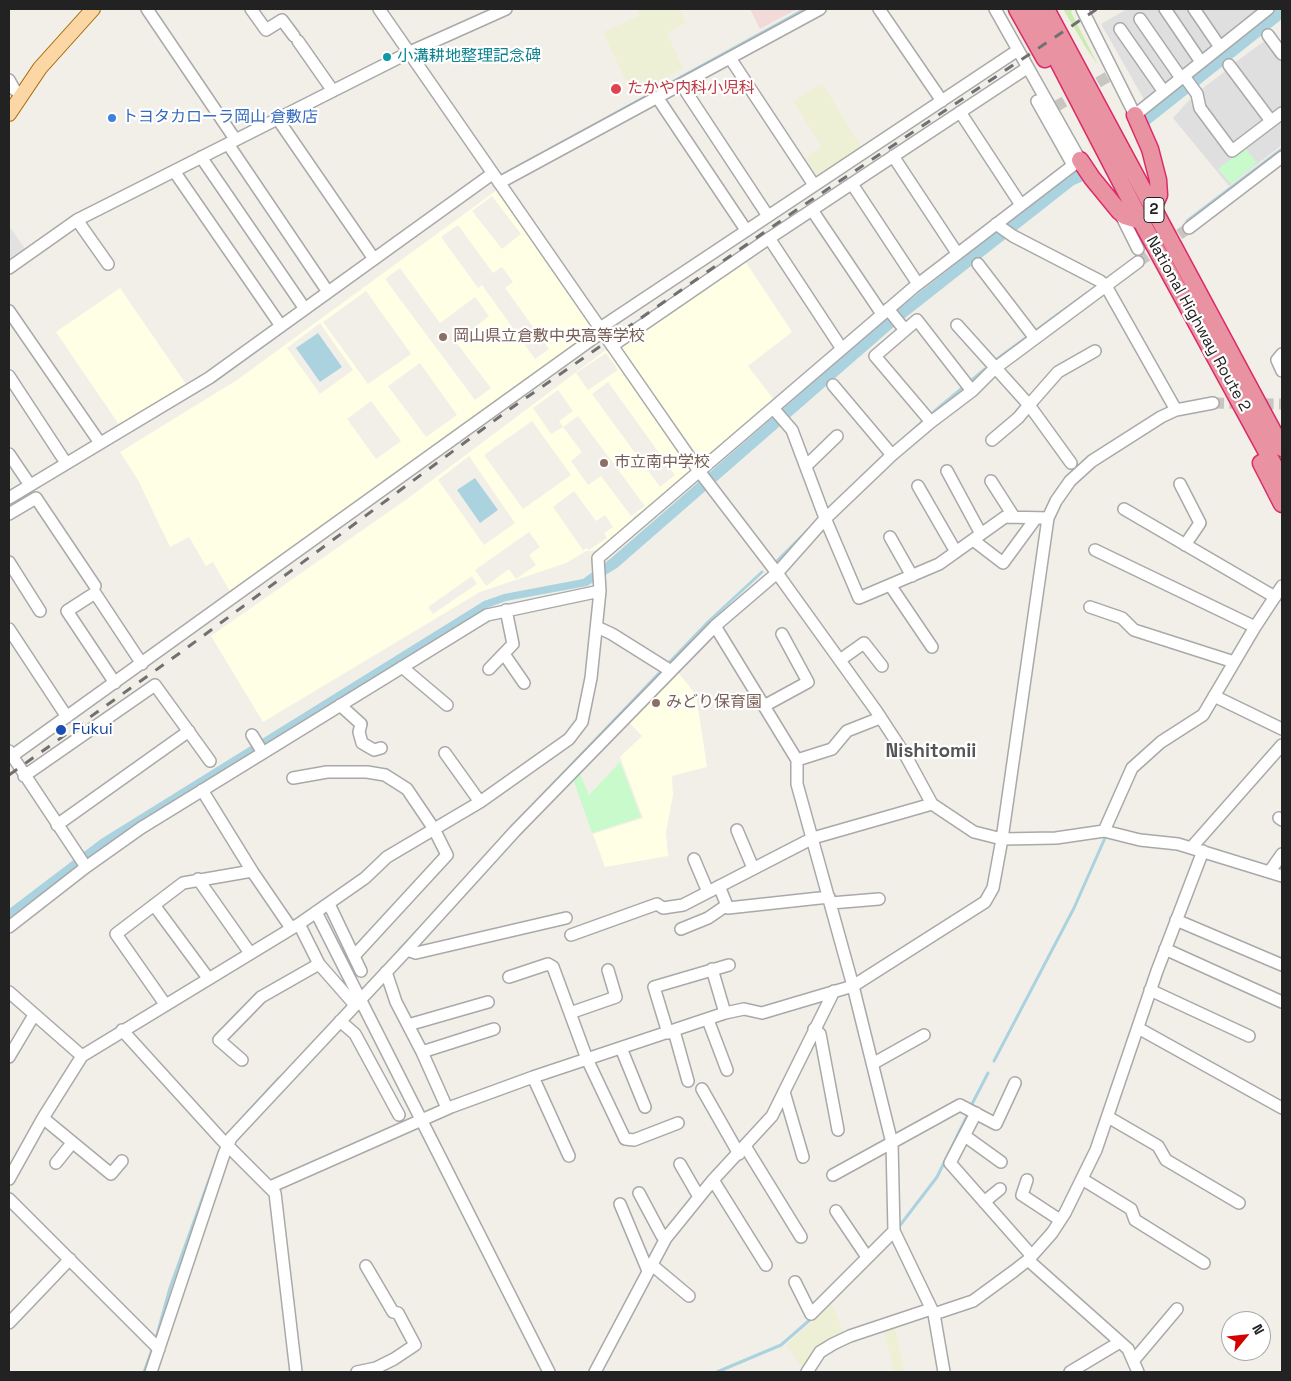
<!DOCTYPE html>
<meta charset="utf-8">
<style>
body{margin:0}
#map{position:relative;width:1291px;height:1381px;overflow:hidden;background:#f2efe9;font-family:"Space Grotesk",sans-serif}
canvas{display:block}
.frame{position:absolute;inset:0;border:10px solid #222;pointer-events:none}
.north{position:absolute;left:1221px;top:1311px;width:50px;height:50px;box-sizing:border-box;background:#fff;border:1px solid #a7a7a7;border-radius:50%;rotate:62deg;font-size:14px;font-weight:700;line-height:20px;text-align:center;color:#222}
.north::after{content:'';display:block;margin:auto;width:18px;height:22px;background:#d40000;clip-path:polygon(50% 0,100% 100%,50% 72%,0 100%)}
</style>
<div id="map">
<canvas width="1291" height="1381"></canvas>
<div class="frame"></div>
<div class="north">N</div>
</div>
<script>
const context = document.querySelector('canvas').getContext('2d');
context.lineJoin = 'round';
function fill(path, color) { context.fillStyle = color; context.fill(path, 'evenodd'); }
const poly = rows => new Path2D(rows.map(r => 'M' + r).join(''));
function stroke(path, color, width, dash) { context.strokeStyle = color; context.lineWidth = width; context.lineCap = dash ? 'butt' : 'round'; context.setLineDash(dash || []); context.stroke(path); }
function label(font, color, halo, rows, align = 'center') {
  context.font = font + ' "Space Grotesk","Noto Sans JP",sans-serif'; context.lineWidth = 4.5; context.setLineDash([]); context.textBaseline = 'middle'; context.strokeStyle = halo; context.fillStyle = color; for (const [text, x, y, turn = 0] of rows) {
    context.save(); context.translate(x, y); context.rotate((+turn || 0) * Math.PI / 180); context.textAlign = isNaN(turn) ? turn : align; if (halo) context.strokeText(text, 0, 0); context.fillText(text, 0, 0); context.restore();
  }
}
fill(poly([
 [1127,9,1165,9,1198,61,1146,103,1101,24],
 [1166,9,1189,9,1215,47,1200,59],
 [1196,9,1262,9,1219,42],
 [1267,39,1282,59,1282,109,1275,115,1269,114,1233,64],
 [1228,69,1265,117,1264,122,1236,144,1229,143,1203,106,1199,91],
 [1190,99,1232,156,1282,118,1282,145,1229,186,1173,118]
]), '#e0dfdf');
fill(poly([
 [750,9,797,9,760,29]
]), '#f2dad9');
fill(poly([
 [497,190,592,328,590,337,232,595,213,562,206,566,189,537,170,547,138,480,120,452,237,380],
 [492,196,521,234,502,249,472,211],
 [458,225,493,273,502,267,513,282,505,288,549,349,535,359,482,285,478,288,441,237],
 [400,268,440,323,475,297,489,316,456,342,491,388,475,400,385,279],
 [366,291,411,354,368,384,323,322],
 [320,323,353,370,320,394,287,348],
 [420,363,457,415,426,437,388,386],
 [371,401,401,441,376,459,347,419],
 [745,261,792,332,748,366,774,400,701,460,620,347],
 [120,288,188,387,120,426,56,332],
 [607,349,691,471,655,503,634,516,629,525,600,550,586,551,566,563,480,592,263,722,211,636,407,499],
 [606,353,618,370,588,390,576,373],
 [608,382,675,475,660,487,592,394],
 [558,390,573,411,559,421,563,427,551,434,533,408],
 [578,416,645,506,631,516,601,476,588,485,571,461,582,452,563,427],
 [532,421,571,475,523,509,484,455],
 [469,456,515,523,484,545,438,480],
 [574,491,596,521,605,515,613,527,604,533,607,538,589,550,587,548,583,550,553,507],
 [529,532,540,547,529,555,536,565,516,579,509,569,486,586,475,570],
 [472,576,477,584,433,614,428,607],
 [677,671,696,695,707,767,672,776,673,795,666,832,668,856,605,867,593,834,643,818,620,757,642,736,627,720]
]), '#ffffe5');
fill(poly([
 [637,9,679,9,686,23,667,33,683,68,632,94,603,32,639,16],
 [822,83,862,148,816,176,805,158,822,147,793,101],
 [832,1303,843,1332,818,1348,803,1369,786,1345],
 [895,1328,905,1372,894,1372,884,1331]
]), '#eef0d5');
fill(poly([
 [1063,9,1073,9,1071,12,1098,65,1086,48]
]), '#cdebb0');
fill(poly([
 [1245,148,1257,163,1231,184,1218,169],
 [620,762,641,817,592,833,572,776,578,769,589,795]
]), '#c8facc');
fill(poly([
 [9,226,26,250,9,262]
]), '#e2e2e2');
fill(poly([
 [802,9,811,9,487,184,216,382,9,504,9,501,215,379,485,183],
 [1276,9,1282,9,1282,19,1146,127,1142,119,1144,113],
 [1078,168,1088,179,1074,185,896,325,617,568,587,586,506,601,487,608,105,846,9,918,9,909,101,839,484,601,504,594,583,579,610,559,888,317],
 [318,333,342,367,320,382,296,348],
 [475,478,498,510,480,523,457,490]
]), '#aad3df');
stroke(poly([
 [1187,221,1282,149],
 [997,359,1087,293],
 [930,415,985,369],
 [861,477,925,419],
 [773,565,809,529],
 [533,805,708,622,762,572],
 [399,950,417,931],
 [994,1061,1074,908,1105,838],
 [971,1106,988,1073],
 [244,1116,279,1078],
 [898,1228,937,1177,968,1114],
 [155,1342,170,1288,222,1144],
 [144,1372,153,1347],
 [717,1372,781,1345,812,1318]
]), '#aad3df', 3);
stroke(poly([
 [1055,107,1111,75],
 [1138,262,1189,228],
 [1213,403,1282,404]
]), '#c8c6c1', 11, [11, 5.5]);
const minor = poly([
 [147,9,235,139],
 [251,9,266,30,282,20,294,36],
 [379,9,699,471,777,573,877,712,907,758,932,804,974,832,1002,839,1056,838,1104,831,1140,840,1178,844,1282,876],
 [879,9,942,101],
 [1082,9,1135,115,1268,9],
 [1165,9,1201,62],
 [1194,9,1220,47],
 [1140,19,1181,78],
 [1120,29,1164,92],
 [1268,35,1282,54],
 [298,41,333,91],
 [730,58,814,185],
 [1229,65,1271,121],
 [1184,76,1197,94,1200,108,1232,151,1282,113],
 [9,80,14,89,21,95],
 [681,84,768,216],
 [657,97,746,230],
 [1037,101,1073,165],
 [960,112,1021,205],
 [277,118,374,259],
 [228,144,328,292],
 [893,156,957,253],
 [201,157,305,309],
 [174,171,281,326],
 [499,183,820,9],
 [852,184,918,284],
 [812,210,882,314],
 [1119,211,1138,249],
 [77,220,108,264],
 [996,224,1013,236,1100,281,1106,286,1176,410],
 [1189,228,1282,157],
 [769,238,842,349],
 [978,264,1034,337],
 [9,268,77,220,410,52,506,9],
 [888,309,905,330],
 [9,311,100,443],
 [957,325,1029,405,1058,372,1095,351],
 [600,328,1018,50],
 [612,346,765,241,1027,68],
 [1282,354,1277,360,1282,371],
 [9,376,66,463],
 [833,385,892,455],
 [773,408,792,430,825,518,859,598,939,564,1005,517,1048,518],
 [931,422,875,356,917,320,972,391],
 [992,440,1018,418,1029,405,1071,463],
 [9,454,30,485],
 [806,466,837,436],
 [947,471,981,534],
 [991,481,1014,517],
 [1180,484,1200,523,1185,545],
 [918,486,956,552],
 [9,498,209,378,492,174],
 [1124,509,1275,597],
 [9,514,36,498,95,586],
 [890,537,912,576],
 [973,540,1003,563,1036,518],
 [1095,550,1255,627],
 [9,562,40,611],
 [890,585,932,647],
 [1090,607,1122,618,1134,630,1234,662],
 [715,626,797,760,797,784,853,986,892,1143,894,1231,934,1314,944,1372],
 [597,627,612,634,671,671],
 [9,629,67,717],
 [504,654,524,683],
 [840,660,864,643,882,666],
 [402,667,447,705],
 [489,669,513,644,506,610],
 [115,683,67,611,95,593,142,664],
 [1214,696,1282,729],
 [340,705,361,724,359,732,362,743,374,750,381,748],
 [764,706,808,682,782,634],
 [252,735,263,753],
 [9,751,86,867],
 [445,753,480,802],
 [12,756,602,332],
 [797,760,832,749,847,731,880,718],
 [24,776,155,685,210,761],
 [293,778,327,772,367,772,385,775,407,789,434,829,447,855,354,956],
 [202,790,252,871],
 [1279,818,1282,820],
 [57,825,189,731],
 [737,830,753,868],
 [1104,831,1132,768,1161,742,1203,715,1255,627,1282,586],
 [1191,848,1282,745],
 [694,859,708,892],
 [1270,871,1282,854],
 [198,879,250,953],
 [719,886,728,908,829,897],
 [831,903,879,899],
 [329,904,361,971],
 [154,905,208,978],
 [316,912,549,1372],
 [1176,920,1282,965],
 [299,924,319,964,355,1005],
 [9,927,86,867,141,828,487,615,600,591],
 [681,929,708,918,727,905],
 [571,935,657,904,663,908,683,905,813,838,932,804],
 [1165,949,1282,1002],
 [407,950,416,953,566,918],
 [712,969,725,1013],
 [386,972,396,1002,422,1052,447,1108],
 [509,977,548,964,553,967,587,1059,625,1139,634,1140,678,1123],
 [1150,990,1249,1036],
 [9,992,82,1056],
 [165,1004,116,934,183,883,252,871,291,928],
 [570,1013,616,997,608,970],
 [708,1020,727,1070],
 [340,1021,355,1034,399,1115],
 [408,1025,488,1002],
 [1138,1028,1282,1108],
 [814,1029,820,1034,838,1130],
 [122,1030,221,1139,275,1193,296,1372],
 [674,1031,688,1081],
 [668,1033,654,987,729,965],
 [621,1048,645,1107],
 [422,1052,494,1029],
 [9,1057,34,1015],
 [242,1060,219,1040,261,997,319,964],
 [874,1063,924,1035],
 [533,1077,569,1156],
 [702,1089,739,1154],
 [784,1092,803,1157],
 [976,1113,950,1163,1032,1256],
 [1108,1117,1158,1146,1166,1160,1239,1203],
 [43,1118,111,1174,122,1161],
 [965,1136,1001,1162],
 [745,1146,801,1237],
 [56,1163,72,1143],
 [680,1164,699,1197],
 [833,1175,960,1105,996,1124,1015,1083],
 [9,1179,43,1118,82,1056,299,924,365,878,387,857,480,802,569,739,582,722,591,678,600,591,598,558,913,288,1080,160,995,9],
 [1082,1179,1131,1209,1135,1220,1204,1263],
 [713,1180,766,1265],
 [1027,1180,1022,1195,1060,1220],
 [270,1187,451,1107,533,1077,725,1013,744,1009,762,1013,853,986,985,902,993,888,1002,839,1048,518,1056,501,1070,481,1092,461,1161,417,1176,410,1213,403],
 [639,1193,662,1236,666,1238],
 [9,1199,159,1349],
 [984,1202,1000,1189],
 [620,1204,648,1271],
 [836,1211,867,1257],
 [1028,1260,1128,1349,1138,1372],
 [652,1265,689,1296],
 [795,1282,811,1314,894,1231],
 [934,1314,973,1301,1014,1271,1028,1260,1052,1233,1065,1213,1096,1150,1157,971,1203,851],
 [9,1323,70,1259],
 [1134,1360,1177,1309],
 [151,1372,224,1154,231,1138,407,950,515,831,715,626,777,573,825,519,892,455,931,422,972,391,994,369,1138,262],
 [357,1372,376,1368,394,1359,415,1345,398,1313,393,1312,366,1266],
 [595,1372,666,1238,713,1180,772,1116,834,991],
 [807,1372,820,1352,833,1344,850,1336,931,1309],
 [1070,1372,1120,1342]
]);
const major = poly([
 [9,114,40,68,93,9]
]);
const highway = poly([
 [1017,9,1045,59],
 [1031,9,1141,221,1282,480],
 [1046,9,1282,448],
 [1135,115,1150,149,1158,180,1159,195,1153,208],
 [1080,160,1092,178,1119,211,1125,216,1141,221],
 [1261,463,1282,504]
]);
stroke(minor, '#a9a9a9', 14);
stroke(major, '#a06b00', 16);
stroke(highway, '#dc2a67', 19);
stroke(minor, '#fff', 11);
stroke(major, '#fcd6a4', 14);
stroke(highway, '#e892a2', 16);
stroke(poly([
 [9,775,184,650,510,409,792,213,1097,9]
]), '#707070', 3, [10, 10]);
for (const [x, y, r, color] of [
 [387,57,5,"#0f9aa8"],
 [616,89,6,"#e0444e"],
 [112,118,5,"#3f7fe0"],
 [443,337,5,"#8d6e63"],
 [604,463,5,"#8d6e63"],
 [656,703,5,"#8d6e63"],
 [61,730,6,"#1a4fb4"]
]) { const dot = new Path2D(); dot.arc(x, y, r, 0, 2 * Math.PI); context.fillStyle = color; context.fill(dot); stroke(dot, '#fff', 2); }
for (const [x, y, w] of [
 [1154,210,20]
]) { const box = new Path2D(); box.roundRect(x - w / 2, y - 12.5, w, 25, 4); context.fillStyle = '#fff'; context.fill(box); stroke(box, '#222', 1); }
label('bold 15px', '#222', null, [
 ["2",1154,210]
]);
label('16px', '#0d838f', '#fff', [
 ["小溝耕地整理記念碑",397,57]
], 'left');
label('16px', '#be3a42', '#fff', [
 ["たかや内科小児科",627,89]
], 'left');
label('16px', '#366cbe', '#fff', [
 ["トヨタカローラ岡山 倉敷店",122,118]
], 'left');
label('16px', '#222', '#fff', [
 ["National Highway Route 2",1198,324,61]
]);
label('16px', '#785e54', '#fff', [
 ["岡山県立倉敷中央高等学校",453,337],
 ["市立南中学校",614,463],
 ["みどり保育園",666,703]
], 'left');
label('16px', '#164399', '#fff', [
 ["Fukui",72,730]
], 'left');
label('bold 19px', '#555', '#fff', [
 ["Nishitomii",931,752]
]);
</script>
